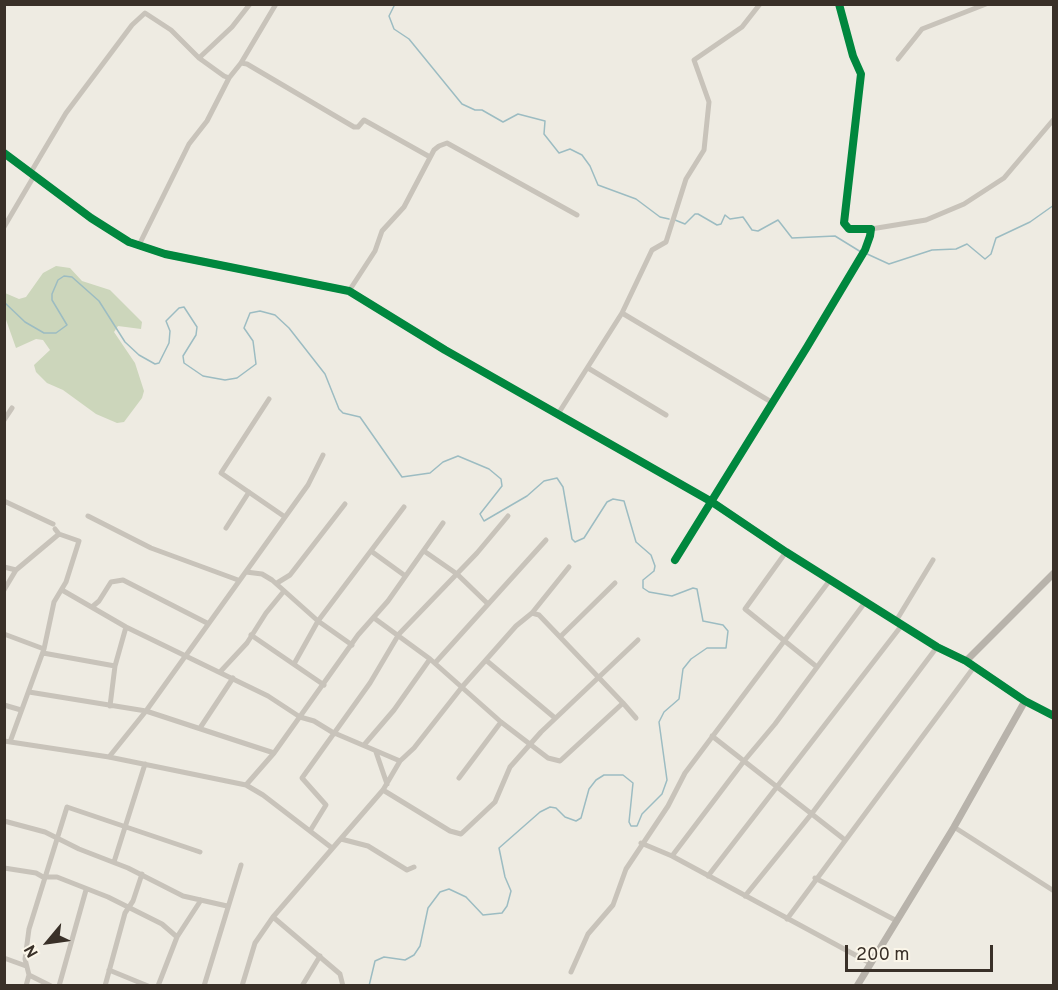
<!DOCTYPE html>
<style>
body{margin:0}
#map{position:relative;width:1058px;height:990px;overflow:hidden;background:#eeebe2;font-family:Overpass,sans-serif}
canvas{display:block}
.frame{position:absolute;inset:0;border:6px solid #393028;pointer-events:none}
.north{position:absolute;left:18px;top:912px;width:60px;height:60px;-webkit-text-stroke:4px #fbf6e9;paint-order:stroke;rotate:241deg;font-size:16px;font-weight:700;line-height:24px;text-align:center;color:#393028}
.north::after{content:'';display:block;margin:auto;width:21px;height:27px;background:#393028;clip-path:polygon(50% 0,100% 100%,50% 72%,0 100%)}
.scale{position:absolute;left:845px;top:945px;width:148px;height:27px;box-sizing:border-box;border:3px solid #393028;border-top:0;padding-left:8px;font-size:18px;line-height:21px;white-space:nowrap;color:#393028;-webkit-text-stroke:4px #fbf6e9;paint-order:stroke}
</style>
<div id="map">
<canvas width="1058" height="990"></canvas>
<div class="frame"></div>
<div class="north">N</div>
<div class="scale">200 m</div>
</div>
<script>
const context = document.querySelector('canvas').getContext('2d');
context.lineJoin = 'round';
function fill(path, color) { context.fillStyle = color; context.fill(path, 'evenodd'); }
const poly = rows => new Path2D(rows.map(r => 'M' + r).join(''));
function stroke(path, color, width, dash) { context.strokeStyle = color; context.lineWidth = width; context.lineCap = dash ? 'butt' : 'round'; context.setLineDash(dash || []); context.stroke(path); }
fill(poly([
 [56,266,70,268,82,281,110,290,142,322,141,329,118,326,114,332,135,363,144,391,142,398,124,422,117,423,96,414,63,390,47,383,36,372,34,365,50,350,43,340,36,339,16,348,5,317,5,293,19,299,26,297,43,273]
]), '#ccd6bb');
stroke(poly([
 [395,4,389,16,394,29,409,39,462,104,475,110,482,110,503,122,518,114,545,121,544,134,559,153,570,149,582,155,590,166,598,185,636,199,660,217,669,219],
 [675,220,685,224,695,214,698,214,717,225,721,224,725,215,730,219,743,217,752,230,758,231,778,220,792,238,835,236,861,252],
 [865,253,889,264,932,250,956,249,967,244,985,259,991,254,996,238,1030,222,1054,205],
 [4,302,25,322,44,333,56,333,67,325,52,300,52,294,58,280,64,276,72,277,99,301,125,342,139,355,155,364,159,363,169,343,170,331,166,321,179,308,184,307,197,327,196,335,183,356,184,363,203,376,225,380,237,378,256,364,253,341,244,328,250,313,260,311,275,315,289,328,325,374,339,409,343,413,360,417,402,477,430,473,443,462,458,456,489,469,501,479,502,486,480,514,484,521,527,496,544,481,557,478,563,487,572,539,575,542,584,538,607,502,613,499,624,501,636,542,651,555,655,566,654,571,643,580,643,588,649,592,672,596,693,588,697,589,703,621,723,625,728,631,726,648,707,648,691,659,683,669,679,699,664,712,659,722,667,780,662,794,642,814,637,826,631,826,629,822,633,783,623,775,604,775,596,780,589,789,581,818,576,821,565,817,556,808,550,807,540,812,499,848,505,877,511,891,507,906,502,913,483,915,466,897,449,889,440,892,428,908,420,946,414,955,405,960,384,957,375,961,369,986]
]), '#9cbcc2', 1.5);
stroke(poly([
 [199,58,232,27,250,4],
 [898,59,922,29,986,4],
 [241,63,276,4],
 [31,172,66,113,132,25,145,13,171,30,199,58,224,76,229,78,241,63,247,64,354,127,358,127,364,120,430,157],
 [4,227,34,176],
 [871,229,926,220,964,204,1004,178,1054,119],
 [139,245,189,144,207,121,229,78],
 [349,291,375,251,382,231,404,207,434,150,439,146,447,143,577,215],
 [622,313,773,403],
 [588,368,666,415],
 [269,399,221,473,285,517],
 [558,414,622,313,652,250,666,242,686,179,704,150,709,102,694,60,742,27,760,4],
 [4,420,12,408],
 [4,501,53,524],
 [88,516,151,548,238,580],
 [226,528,249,492],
 [371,551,404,575],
 [424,551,457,574,487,603],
 [786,552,745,609,817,667],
 [675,560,807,347,865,250,870,236,871,229,849,229,844,223,861,74,853,56,839,4],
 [4,567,16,570],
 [246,572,262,574,272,580,318,621,352,645],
 [277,583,290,575,345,504],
 [4,590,16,570,59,534],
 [62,590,126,627,268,696,300,717,314,721,332,732,400,761],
 [92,607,99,601,111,582,123,580,207,623],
 [374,618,430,659,501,722,548,758,560,761,623,703,539,615,532,613],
 [896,621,933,560],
 [4,634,44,649],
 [251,635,324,685],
 [560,637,615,583],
 [43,653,115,666],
 [487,661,555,718],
 [435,663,546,540],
 [294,664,318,621,404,507],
 [220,672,247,643,266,613,284,591],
 [29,692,146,711,274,753],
 [1025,701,1054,716],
 [623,703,636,718],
 [4,705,21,710],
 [110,706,115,666,126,627],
 [200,728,233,678],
 [712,736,845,840],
 [4,741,109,757,246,785,263,795,332,848],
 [10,742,44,649,54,602,66,582,79,541,59,534,55,529],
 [364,745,394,710,430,659],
 [376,752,387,784],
 [109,757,146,711,308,485,323,455],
 [459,778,501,722],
 [246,785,274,753,358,635,388,601,443,523],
 [383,790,450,831,461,834,495,802,510,767,541,732,638,640],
 [4,821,45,832,79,849,128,868,183,896,227,906],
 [954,827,1054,891],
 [310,831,326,805,302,778,370,683,399,634,477,553,508,516],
 [341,839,368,846,407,870,414,867],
 [641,843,672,856,870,963],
 [672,856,744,761,775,724,866,601],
 [114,862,145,764],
 [4,868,36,873,43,877,57,877,108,897,162,924,177,937],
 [708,876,902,625],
 [815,878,897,921],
 [745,896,813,812,937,647],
 [273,917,333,968,340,974,343,986],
 [787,919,974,667],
 [4,958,26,966],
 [109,970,148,986],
 [571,972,588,934,613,905,626,869,668,806,685,773,830,580],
 [29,975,51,986],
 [26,986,29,975,25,959,29,929,67,807,200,852],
 [59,986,86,890],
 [105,986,125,913,133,901,142,874],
 [158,986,177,937,201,900],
 [204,986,241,865],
 [242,986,255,943,273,917,383,790,400,761,414,748,462,687,516,626,532,613,569,567],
 [302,986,320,956]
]), '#c8c3ba', 5);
stroke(poly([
 [4,153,91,218,129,242,165,254,349,291,445,350,712,502,786,552,937,647,966,661,1025,701,954,827,857,986],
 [966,661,1054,573]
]), '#b8b3ab', 7);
stroke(poly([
 [4,153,91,218,129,242,165,254,349,291,445,350,712,502,786,552,937,647,966,661,1025,701,1054,716],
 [675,560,807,347,865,250,870,236,871,229,849,229,844,223,861,74,853,56,839,4]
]), '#00873e', 8);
</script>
